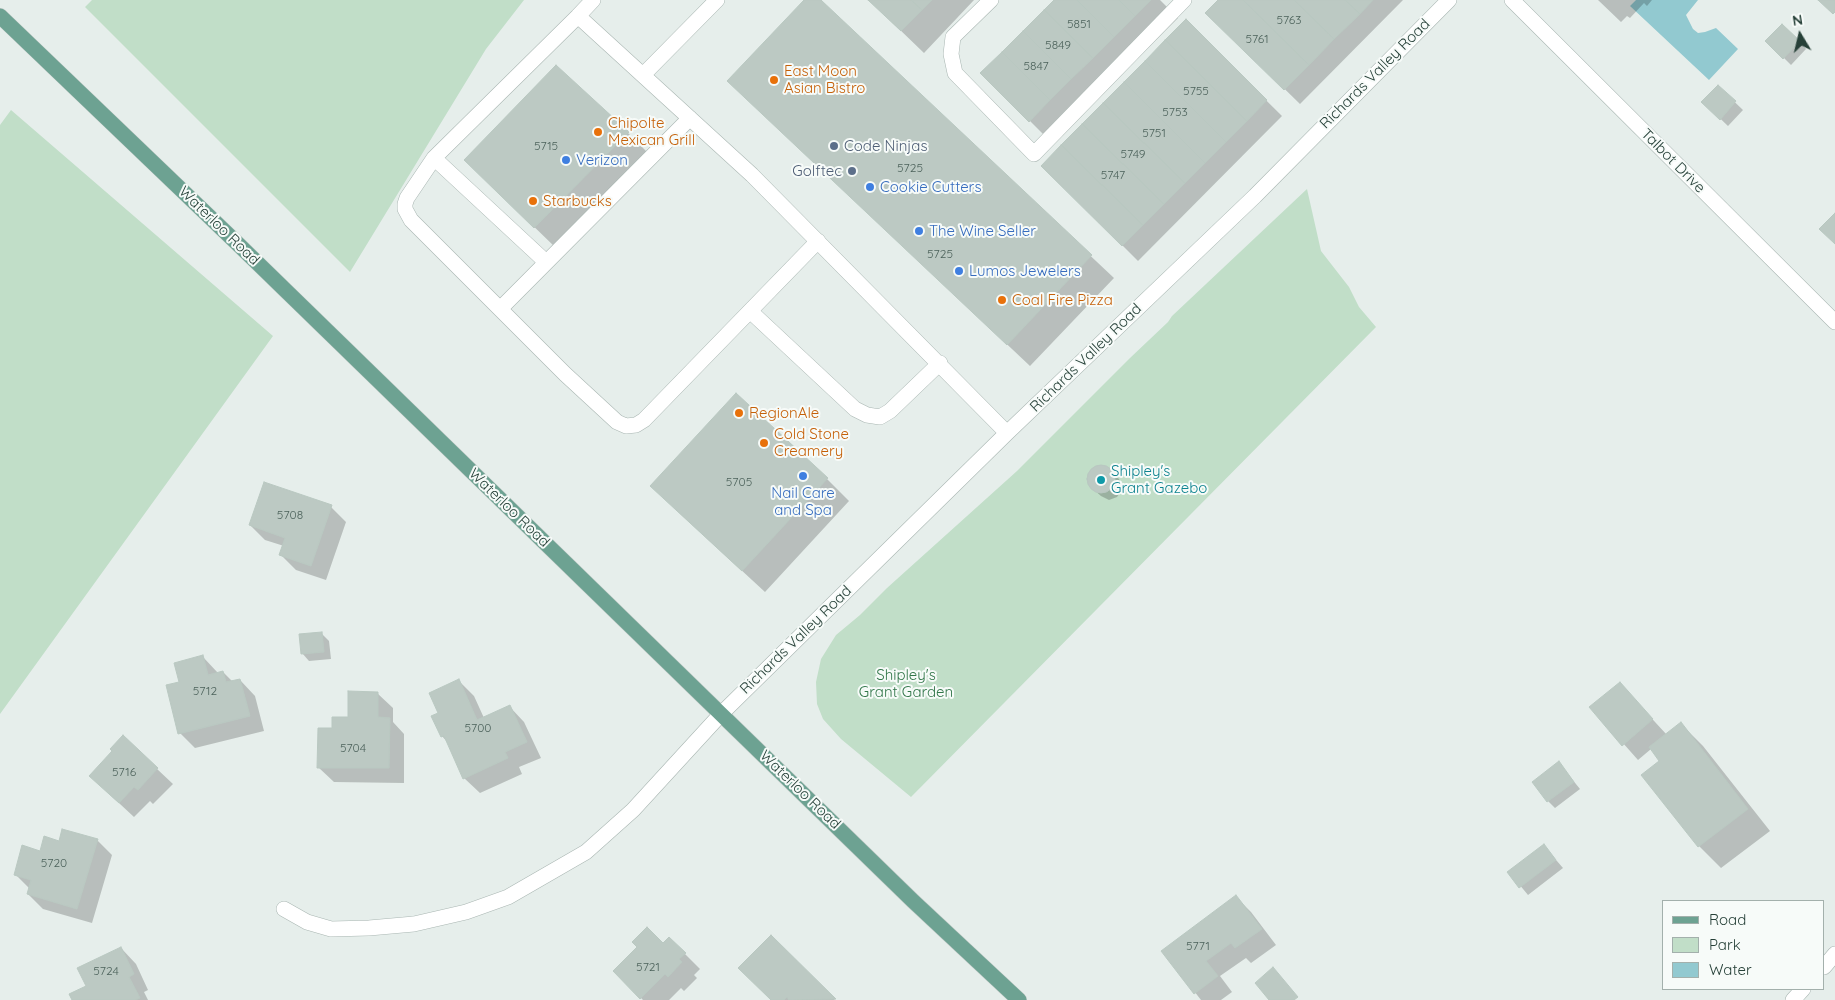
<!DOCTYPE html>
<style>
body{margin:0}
#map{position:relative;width:1835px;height:1000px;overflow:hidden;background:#e6eeeb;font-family:Quicksand,sans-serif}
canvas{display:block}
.legend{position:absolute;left:1662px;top:900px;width:162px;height:90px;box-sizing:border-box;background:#f7fbf9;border:1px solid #a3b0ac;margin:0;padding:6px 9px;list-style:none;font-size:15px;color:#264038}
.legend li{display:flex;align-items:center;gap:10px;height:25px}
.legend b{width:25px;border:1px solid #a3b0ac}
.north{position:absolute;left:1775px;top:10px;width:50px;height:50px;-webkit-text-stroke:4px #f7fbf9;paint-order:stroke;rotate:351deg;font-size:14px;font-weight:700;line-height:20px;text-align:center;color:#264038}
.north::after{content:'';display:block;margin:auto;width:18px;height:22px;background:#264038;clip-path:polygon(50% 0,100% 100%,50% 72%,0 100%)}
</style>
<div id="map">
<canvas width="1835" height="1000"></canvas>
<ul class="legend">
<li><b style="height:6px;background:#6da292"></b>Road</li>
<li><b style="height:14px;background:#c1dec8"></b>Park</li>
<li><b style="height:14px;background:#92c9d0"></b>Water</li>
</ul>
<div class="north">N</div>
</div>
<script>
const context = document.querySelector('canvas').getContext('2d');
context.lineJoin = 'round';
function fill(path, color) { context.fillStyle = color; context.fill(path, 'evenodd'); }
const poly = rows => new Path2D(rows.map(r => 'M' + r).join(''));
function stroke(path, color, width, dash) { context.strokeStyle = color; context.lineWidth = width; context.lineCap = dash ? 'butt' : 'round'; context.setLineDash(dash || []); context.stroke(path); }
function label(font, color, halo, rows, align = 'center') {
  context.font = font + ' Quicksand,sans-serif'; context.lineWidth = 4; context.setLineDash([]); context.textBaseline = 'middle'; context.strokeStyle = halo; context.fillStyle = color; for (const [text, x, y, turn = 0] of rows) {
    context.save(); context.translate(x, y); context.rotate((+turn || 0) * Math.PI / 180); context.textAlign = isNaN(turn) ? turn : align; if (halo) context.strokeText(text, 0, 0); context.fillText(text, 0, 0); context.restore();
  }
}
fill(poly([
 [92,0,524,0,486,49,350,272,85,7],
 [11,110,273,336,0,714,0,125],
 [1307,189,1321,251,1349,287,1359,307,1376,327,911,797,841,739,823,719,817,704,816,682,821,659,836,635,860,615,887,588,1017,471,1130,358,1168,322,1172,316]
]), '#c1dec8');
fill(poly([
 [1636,0,1698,0,1686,15,1693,29,1698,33,1705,32,1716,28,1738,49,1709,80,1630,6]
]), '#92c9d0');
fill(poly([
 [806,0,819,0,1114,278,1030,366,728,81],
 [869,0,974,0,924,53],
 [1055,0,1160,0,1178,18,1052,143,982,73],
 [1220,0,1403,0,1300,104,1207,13],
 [1598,0,1652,0,1647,6,1644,3,1630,18,1627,16,1621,22],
 [1186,21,1282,116,1138,261,1043,166],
 [1782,25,1806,49,1791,65,1767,41],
 [1718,86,1743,110,1728,126,1703,102],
 [628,133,650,155,557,249,488,182],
 [1104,466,1119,479,1122,486,1122,490,1117,497,1109,500,1101,496,1093,489,1091,485,1089,477,1090,473,1096,467],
 [827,479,849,501,765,592,674,508],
 [331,507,346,522,326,580,296,570,281,555,284,546,265,540,250,525],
 [321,633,329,641,331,659,309,661,302,653],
 [203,657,218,673,223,672,233,682,240,680,255,696,264,731,195,748,180,733,180,683],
 [459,681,474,696,484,718,509,706,524,722,541,758,519,767,522,774,480,793,464,778,448,743,442,736,440,713],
 [1620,684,1667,735,1681,724,1703,746,1770,831,1721,868,1699,846,1661,761,1651,749,1638,760,1591,707],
 [377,693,393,708,393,722,404,734,404,783,334,782,318,767,333,729,350,718],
 [123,737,173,784,153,804,150,801,134,817,106,791,113,751],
 [1559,763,1580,789,1555,808,1548,801],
 [97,840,112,855,92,923,43,909,28,894,30,889,15,874,60,843],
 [1544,846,1563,868,1528,895,1509,872],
 [1236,897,1251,912,1276,945,1251,963,1246,958,1220,976,1232,992,1221,1000,1201,1000,1163,951],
 [771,937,835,1000,772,1000],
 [669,938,700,969,694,975,697,978,684,991,681,988,669,1000,643,1000,614,971,639,947,663,945],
 [121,948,136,964,148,990,144,992,148,1000,73,1000]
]), '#0003');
const building = poly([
 [804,0,821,0,1092,255,1007,345,727,81,804,0],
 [868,0,911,0,922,10,901,31,868,0],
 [911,0,932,0,922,10,911,0],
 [1054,0,1077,0,1114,37,1093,58,1044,10,1054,0],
 [1077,0,1119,0,1135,16,1114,37,1077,0],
 [1119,0,1151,0,1135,16,1119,0],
 [1218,0,1243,0,1309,65,1284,90,1205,13,1218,0],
 [1243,0,1294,0,1334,39,1309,65,1243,0],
 [1294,0,1345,0,1360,14,1334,39,1294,0],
 [1345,0,1373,0,1360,14,1345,0],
 [1818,0,1835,0,1835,12,1833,14,1818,0],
 [1044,10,1093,58,1071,79,1023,31,1044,10],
 [1186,19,1267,100,1247,121,1165,40,1186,19],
 [1782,24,1800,41,1783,59,1765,41,1782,24],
 [1023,31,1071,79,1050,100,1002,52,1023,31],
 [1165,40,1247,121,1226,142,1145,61,1165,40],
 [1002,52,1050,100,1029,122,980,73,1002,52],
 [1145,61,1226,142,1205,163,1124,82,1145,61],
 [556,65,629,132,534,228,464,160,556,65],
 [1124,82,1205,163,1185,183,1103,103,1124,82],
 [1718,85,1736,101,1720,120,1701,102,1718,85],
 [1103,103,1185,183,1164,204,1082,124,1103,103],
 [1082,124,1164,204,1143,225,1061,145,1082,124],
 [1061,145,1143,225,1122,246,1041,166,1061,145],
 [1835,213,1835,244,1819,229,1835,213],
 [736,393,828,478,742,571,650,486,736,393],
 '1087 479a14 14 0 1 1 28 0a14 14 0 1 1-28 0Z',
 [264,482,332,505,311,566,279,555,285,538,249,525,264,482],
 [322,632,324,652,301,654,299,634,322,632],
 [203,655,208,675,223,671,226,682,240,679,250,716,178,734,166,685,179,682,174,663,203,655],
 [459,679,477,720,510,705,527,742,505,752,508,758,463,779,444,736,441,737,431,716,438,713,429,693,459,679],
 [1620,682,1653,719,1622,746,1589,707,1620,682],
 [348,691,378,692,378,717,390,718,389,768,317,768,318,728,332,728,332,717,348,717,348,691],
 [1681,722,1748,809,1698,847,1641,775,1659,761,1649,747,1681,722],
 [123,735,158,768,138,790,134,787,119,803,89,776,112,751,110,749,123,735],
 [1559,761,1574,782,1547,802,1532,782,1559,761],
 [62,829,98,839,77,909,27,894,31,880,14,875,22,845,40,851,44,836,59,841,62,829],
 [1544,844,1556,860,1519,888,1507,872,1544,844],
 [1236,895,1262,929,1235,948,1231,943,1206,961,1218,976,1194,994,1161,951,1236,895],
 [647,927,663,943,669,937,686,953,679,959,682,962,668,977,665,974,640,999,613,971,637,947,632,942,647,927],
 [771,935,836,999,789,1000,787,997,784,1000,771,1000,738,968,771,935],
 [121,947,134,974,129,977,140,998,135,1000,72,1000,69,994,86,986,77,968,121,947],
 [1273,967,1298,997,1294,1000,1269,1000,1255,983,1273,967]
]);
fill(building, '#bcc9c3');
stroke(building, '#b9c8c1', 1);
const minor = poly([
 [593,0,578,16,752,175,1007,433],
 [991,0,953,37,951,54,955,73,1034,154,1184,0],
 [1512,0,1835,322],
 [578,16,434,158,407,198,405,204,405,209,411,220,565,374,617,422,626,426,636,425,644,420,818,241],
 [643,75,717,0],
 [434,158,546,262],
 [500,309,690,118],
 [750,311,855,409,867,415,880,417,890,411,940,363],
 [284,909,307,922,331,929,369,928,414,924,466,912,508,897,586,852,633,810,721,714,1007,433,1255,196,1449,0],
 [1824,967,1835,954],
 [1793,1000,1803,989]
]);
const major = poly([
 [0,16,240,246,913,901,1019,1000]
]);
stroke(minor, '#a9b6b2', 16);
stroke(major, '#c2cac7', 16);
stroke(minor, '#fff', 15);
stroke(major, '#6da292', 15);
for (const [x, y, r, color] of [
 [774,80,5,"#e8710a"],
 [598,132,5,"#e8710a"],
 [834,146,5,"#5c6f8a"],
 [566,160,5,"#3f7fe0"],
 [852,171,5,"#5c6f8a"],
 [870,187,5,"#3f7fe0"],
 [533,201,5,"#e8710a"],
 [919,231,5,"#3f7fe0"],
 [959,271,5,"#3f7fe0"],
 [1002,300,5,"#e8710a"],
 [739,413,5,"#e8710a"],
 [764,443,5,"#e8710a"],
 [803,476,5,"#3f7fe0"],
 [1101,480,5,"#0f9aa8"]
]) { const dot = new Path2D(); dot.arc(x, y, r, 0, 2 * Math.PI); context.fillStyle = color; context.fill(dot); stroke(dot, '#f7fbf9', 2); }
label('12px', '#4c625b', null, [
 ["5763",1289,20],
 ["5851",1079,24],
 ["5761",1257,39],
 ["5849",1058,45],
 ["5847",1036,66],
 ["5755",1196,91],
 ["5753",1175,112],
 ["5751",1154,133],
 ["5715",546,146],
 ["5749",1133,154],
 ["5725",910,168],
 ["5747",1113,175],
 ["5725",940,254],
 ["5705",739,482],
 ["5708",290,515],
 ["5712",205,691],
 ["5700",478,728],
 ["5704",353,748],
 ["5716",124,772],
 ["5720",54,863],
 ["5771",1198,946],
 ["5721",648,967],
 ["5724",106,971]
]);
label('15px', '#c56008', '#f7fbf9', [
 ["East Moon",784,71],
 ["Asian Bistro",784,88],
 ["Chipolte",608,123],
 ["Mexican Grill",608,140],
 ["Starbucks",543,201],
 ["Coal Fire Pizza",1012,300],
 ["RegionAle",749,413],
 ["Cold Stone",774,434],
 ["Creamery",774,451]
], 'left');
label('15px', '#264038', '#f7fbf9', [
 ["Richards Valley Road",1375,74,-45],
 ["Talbot Drive",1673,161,45],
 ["Waterloo Road",219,226,44],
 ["Richards Valley Road",1086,358,-44],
 ["Waterloo Road",509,508,44],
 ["Richards Valley Road",796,640,-44],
 ["Waterloo Road",800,790,44]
]);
label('15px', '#4e5e75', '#f7fbf9', [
 ["Code Ninjas",844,146],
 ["Golftec",842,171,"right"]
], 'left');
label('15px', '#366cbe', '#f7fbf9', [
 ["Verizon",576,160],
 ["Cookie Cutters",880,187],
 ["The Wine Seller",929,231],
 ["Lumos Jewelers",969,271],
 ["Nail Care",803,493,"center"],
 ["and Spa",803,510,"center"]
], 'left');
label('15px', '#0d838f', '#f7fbf9', [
 ["Shipley's",1111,471],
 ["Grant Gazebo",1111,488]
], 'left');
label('15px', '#317649', '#f7fbf9', [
 ["Shipley's",906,675],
 ["Grant Garden",906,692]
]);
</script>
